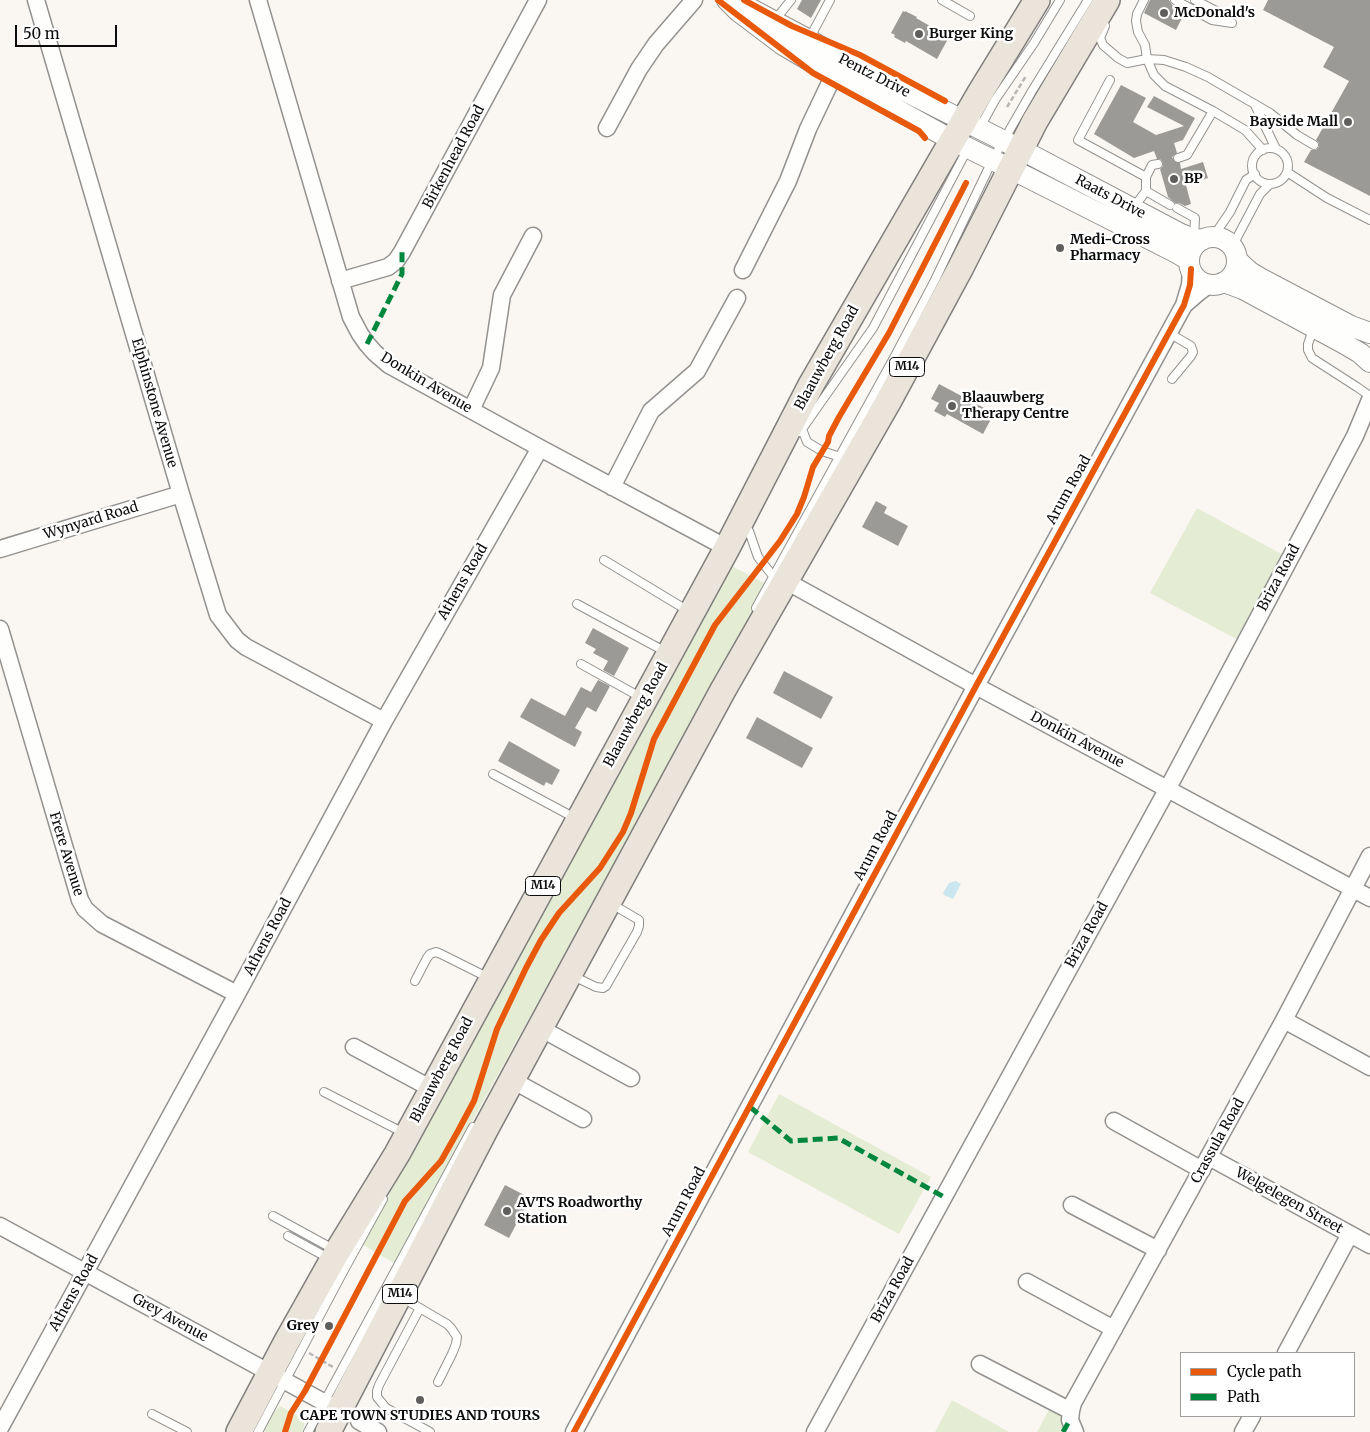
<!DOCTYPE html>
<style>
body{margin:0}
#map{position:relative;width:1370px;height:1432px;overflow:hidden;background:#faf7f2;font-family:Merriweather,serif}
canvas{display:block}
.legend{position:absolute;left:1180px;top:1352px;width:175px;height:65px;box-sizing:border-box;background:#fff;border:1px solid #9e9e9e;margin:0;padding:6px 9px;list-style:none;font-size:15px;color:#0c0c0c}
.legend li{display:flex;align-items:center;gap:10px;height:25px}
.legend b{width:25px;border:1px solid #9e9e9e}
.scale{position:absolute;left:15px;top:25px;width:102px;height:22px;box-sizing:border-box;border:2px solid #0c0c0c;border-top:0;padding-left:6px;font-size:15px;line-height:18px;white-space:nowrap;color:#0c0c0c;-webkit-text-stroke:4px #fff;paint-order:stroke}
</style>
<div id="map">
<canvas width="1370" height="1432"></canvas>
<ul class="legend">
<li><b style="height:6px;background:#e8590c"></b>Cycle path</li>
<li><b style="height:6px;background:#00873e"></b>Path</li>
</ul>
<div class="scale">50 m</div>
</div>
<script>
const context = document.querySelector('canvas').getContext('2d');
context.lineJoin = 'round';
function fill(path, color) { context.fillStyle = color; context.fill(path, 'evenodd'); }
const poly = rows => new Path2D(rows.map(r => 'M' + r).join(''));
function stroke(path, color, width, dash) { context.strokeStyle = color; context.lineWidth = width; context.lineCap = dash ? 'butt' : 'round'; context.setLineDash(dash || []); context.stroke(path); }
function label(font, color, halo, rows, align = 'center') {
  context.font = font + ' Merriweather,serif'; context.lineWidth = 5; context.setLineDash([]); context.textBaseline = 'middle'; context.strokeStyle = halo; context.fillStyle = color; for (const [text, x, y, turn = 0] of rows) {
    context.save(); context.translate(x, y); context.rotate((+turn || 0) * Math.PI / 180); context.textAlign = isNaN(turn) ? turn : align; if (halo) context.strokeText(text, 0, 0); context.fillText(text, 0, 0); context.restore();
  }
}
fill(poly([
 [1197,508,1285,556,1238,640,1150,593],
 [730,565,768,585,394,1263,363,1245,426,1123],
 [779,1094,931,1177,899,1234,748,1152],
 [952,1400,1009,1432,935,1432],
 [280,1406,305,1420,303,1432,262,1432,271,1415],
 [1050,1408,1061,1415,1063,1432,1037,1432]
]), '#e5ecd4');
fill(poly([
 [956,881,961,884,953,899,944,895,943,893,949,883]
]), '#cce6ef');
fill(poly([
 [802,0,821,0,811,18,797,9],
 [1150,0,1169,0,1172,5,1185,12,1176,30,1144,13],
 [1268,0,1370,0,1370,196,1304,162,1311,150,1316,150,1319,147,1319,143,1316,140,1349,81,1323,67,1334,47,1263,10],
 [903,11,905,12,905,11,917,17,916,18,949,37,937,59,906,41,905,43,894,37,895,35,891,33],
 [1121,85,1146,98,1133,122,1156,135,1184,126,1147,107,1154,96,1195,118,1183,140,1174,143,1177,153,1172,157,1175,162,1180,163,1181,169,1203,162,1208,178,1186,185,1191,204,1185,206,1179,203,1175,203,1168,197,1160,169,1163,166,1163,163,1160,159,1157,159,1154,151,1134,158,1094,134],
 [939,384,984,408,982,413,991,419,983,434,947,414,945,417,934,411,939,403,931,399],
 [876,501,887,507,884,513,908,526,898,546,862,527],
 [593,628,629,648,614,676,603,670,608,661,593,653,596,649,585,643],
 [784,671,833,697,821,719,773,693],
 [598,680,610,686,596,712,587,707,575,728,582,732,575,747,520,717,531,698,565,716,581,687,591,692],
 [757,717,813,748,802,768,746,738],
 [509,741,560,770,552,785,546,782,544,786,498,761],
 [505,1185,530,1198,509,1238,484,1225]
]), '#9c9a97');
const service = poly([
 [942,0,970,16],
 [1144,0,1137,14,1136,21,1138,32,1145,45,1147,59,1154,75,1165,86,1213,111,1245,130,1263,150],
 [1175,0,1212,20,1232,23],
 [1195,0,1220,13,1230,22],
 [775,20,791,0],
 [1105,26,1100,38,1103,45,1118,58,1127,63,1147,59,1164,60,1186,67,1208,77,1270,113,1297,135,1314,145],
 [811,41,814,30,830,0],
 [1110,80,1078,140,1146,177,1146,191,1134,207],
 [1255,105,1276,149],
 [979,129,995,100,1034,43,1060,0],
 '1252 166a18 18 0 1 1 36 0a18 18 0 1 1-36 0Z',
 [1178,158,1187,155,1213,111],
 [1287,172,1327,198,1370,220],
 [1146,177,1152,165,1158,164],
 [1146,191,1170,205],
 [1177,208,1195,218,1194,238],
 [1213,237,1230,212,1246,180,1255,174],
 [1232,247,1260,194,1270,184],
 [1314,327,1308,344,1308,350,1312,358,1357,387,1370,396],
 [1169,333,1191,346,1193,352,1191,356,1172,379],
 [802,429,807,442,822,451,840,457],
 [800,432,873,328,968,148],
 [749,531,758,557,773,576,776,577],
 [604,560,690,612],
 [577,604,666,652],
 [756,608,895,356,935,280,993,159,1032,91,1088,0],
 [581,664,642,698],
 [493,774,575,818],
 [573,976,596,987,603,988,606,986,637,932,639,926,639,920,610,903],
 [415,981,427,958,430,954,436,952,441,954,489,978],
 [324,1092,404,1133],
 [273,1216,335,1250],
 [288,1236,330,1259],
 [401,1297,447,1324,451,1328,457,1337,456,1344,452,1354,438,1382],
 [420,1308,379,1385,377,1391,377,1397,386,1408,430,1432],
 [152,1414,187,1432],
 [258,1432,344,1270,383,1199],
 [308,1432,473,1127]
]);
const minor = poly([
 [36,0,181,494,218,615,237,640,246,647,384,721],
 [258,0,351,317,360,334,367,344,375,353,389,365,540,448,727,548],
 [607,128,639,69,656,44,694,0],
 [743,270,788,181,808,129,838,66],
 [340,281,388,267,396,261,402,252,538,0],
 [1184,305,1199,292,1210,284],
 [471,410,491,368,502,295,533,236],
 [612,487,651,411,697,371,737,298],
 [0,549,181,494],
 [784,580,976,686,1370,898],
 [0,629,80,900,85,909,102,924,237,994],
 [1284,1020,1370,1067],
 [540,1028,631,1078],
 [354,1047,432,1089],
 [512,1080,583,1119],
 [1114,1121,1202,1170],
 [1209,1157,1370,1245],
 [1072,1205,1158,1250],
 [0,1226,340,1411],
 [1027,1282,1114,1329],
 [1286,1353,1350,1234],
 [980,1364,1071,1411],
 [359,1421,378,1432],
 [0,1428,237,994,384,721,540,448],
 [574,1432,976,686,1184,305,1190,285,1191,269],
 [815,1432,1168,788,1355,436,1370,400],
 [1075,1432,1070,1420,1071,1411,1073,1403,1284,1020,1370,856],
 [1243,1432,1252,1416]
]);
const tertiary = poly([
 [727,0,738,11,783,45,834,75,952,140,1031,179,1175,252,1189,260],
 [751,9,811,41,841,59,1020,149,1181,234,1191,238,1202,240],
 '1189 261a24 24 0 1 1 48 0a24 24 0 1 1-48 0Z',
 [1237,260,1250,272,1260,278,1351,326,1370,333],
 [1224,282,1243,289,1343,343,1360,353,1370,362]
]);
const primary = poly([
 [239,1432,287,1341,337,1252,397,1154,727,548,811,385,980,93,1037,0],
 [328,1432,486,1128,723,690,888,402,961,267,1035,121,1107,0]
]);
stroke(service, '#939290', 10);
stroke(minor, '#939290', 19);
stroke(tertiary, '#939290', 22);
stroke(primary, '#807f7d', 28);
stroke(poly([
 [1007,107,1026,76],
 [309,1353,333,1367]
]), '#b7b6b6', 2.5, [5, 2.5]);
stroke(service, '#fefefd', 8);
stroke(minor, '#fefefd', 16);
stroke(tertiary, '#fefefd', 20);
stroke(primary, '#eae4da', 25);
stroke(poly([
 [367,344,402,274,402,252],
 [750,1107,791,1141,838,1138,944,1197],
 [1063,1432,1070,1420]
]), '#00873e', 5, [10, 5]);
stroke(poly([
 [718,0,813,73,919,131,925,138],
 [744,0,792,26,860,55,945,101],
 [285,1432,291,1413,305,1391,405,1201,441,1161,458,1131,474,1101,497,1029,526,968,541,940,559,913,600,868,623,832,631,813,654,739,715,625,780,541,797,514,804,497,813,467,828,442,829,436,839,417,889,333,966,183],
 [574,1432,976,686,1184,305,1190,285,1191,269]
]), '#e8590c', 6);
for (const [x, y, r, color] of [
 [1164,13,5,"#5f5e5c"],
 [919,34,5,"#5f5e5c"],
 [1348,122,5,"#5f5e5c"],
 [1174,179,5,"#5f5e5c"],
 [1060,248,5,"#5f5e5c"],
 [952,406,5,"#5f5e5c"],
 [507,1211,5,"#5f5e5c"],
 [329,1326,5,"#5f5e5c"],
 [420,1400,5,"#5f5e5c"]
]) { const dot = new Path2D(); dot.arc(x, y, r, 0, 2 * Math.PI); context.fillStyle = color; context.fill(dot); stroke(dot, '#fff', 2); }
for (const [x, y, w] of [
 [907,367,35],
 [543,886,35],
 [400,1294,35]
]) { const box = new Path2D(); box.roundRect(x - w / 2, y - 9.5, w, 19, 4); context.fillStyle = '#fff'; context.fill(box); stroke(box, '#0c0c0c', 1); }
label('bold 12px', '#0c0c0c', null, [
 ["M14",907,367],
 ["M14",543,886],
 ["M14",400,1294]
]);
label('bold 14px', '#0c0c0c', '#fff', [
 ["McDonald's",1174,13],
 ["Burger King",929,34],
 ["Bayside Mall",1338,122,"right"],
 ["BP",1184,179],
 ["Medi-Cross",1070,240],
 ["Pharmacy",1070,256],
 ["Blaauwberg",962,398],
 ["Therapy Centre",962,414],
 ["AVTS Roadworthy",517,1203],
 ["Station",517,1219],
 ["Grey",319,1326,"right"],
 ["CAPE TOWN STUDIES AND TOURS",420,1416,"center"]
], 'left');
label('14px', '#0c0c0c', '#fff', [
 ["Pentz Drive",874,76,27],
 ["Birkenhead Road",454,157,-62],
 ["Raats Drive",1110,197,28],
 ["Blaauwberg Road",827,358,-61],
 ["Donkin Avenue",426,383,31],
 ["Elphinstone Avenue",154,403,74],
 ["Arum Road",1069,490,-61],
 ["Wynyard Road",91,521,-17],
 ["Briza Road",1279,578,-62],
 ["Athens Road",463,582,-60],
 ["Blaauwberg Road",636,715,-61],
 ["Donkin Avenue",1077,740,28],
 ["Arum Road",876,846,-62],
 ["Frere Avenue",66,854,73],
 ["Briza Road",1087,935,-61],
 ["Athens Road",268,937,-62],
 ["Blaauwberg Road",442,1070,-62],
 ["Crassula Road",1218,1141,-61],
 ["Welgelegen Street",1289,1201,29],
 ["Arum Road",684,1202,-62],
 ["Briza Road",893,1290,-61],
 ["Athens Road",74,1293,-61],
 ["Grey Avenue",170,1318,29]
]);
</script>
